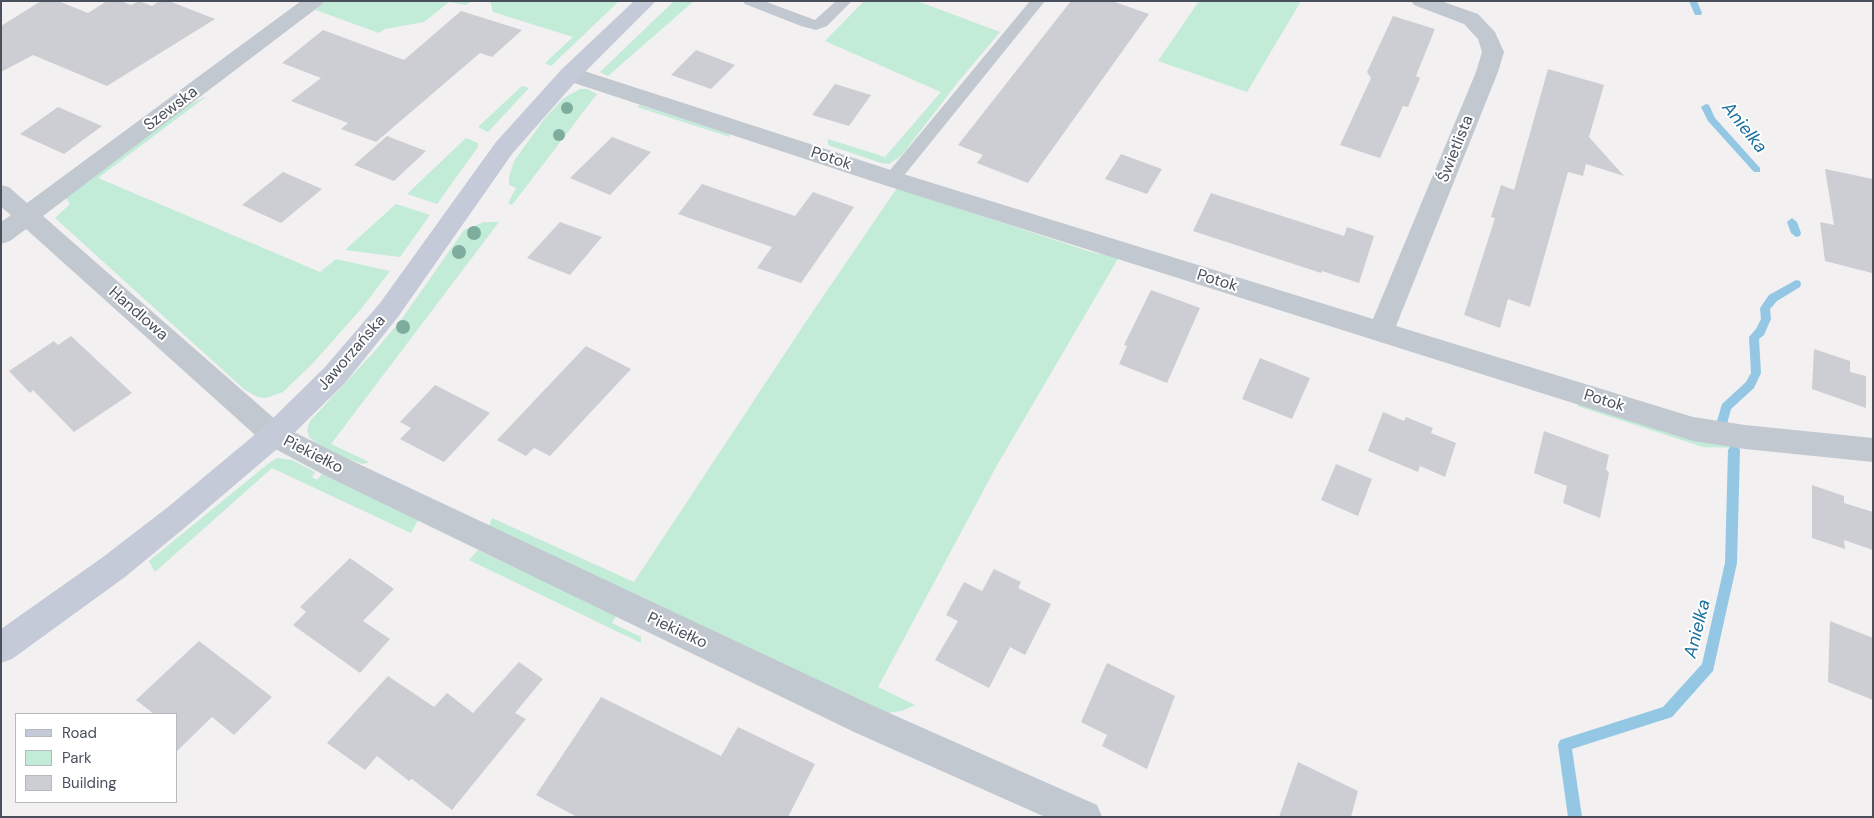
<!DOCTYPE html>
<meta charset="utf-8">
<style>
body{margin:0}
#map{position:relative;width:1874px;height:818px;overflow:hidden;background:#f2f0f0;font-family:"DM Sans",sans-serif}
canvas{display:block}
.frame{position:absolute;inset:0;border:2px solid #49505c;pointer-events:none}
.legend{position:absolute;left:15px;top:713px;width:162px;height:90px;box-sizing:border-box;background:#fff;border:1px solid #b6b9be;margin:0;padding:6px 9px;list-style:none;font-size:15px;color:#49505c}
.legend li{display:flex;align-items:center;gap:10px;height:25px}
.legend b{width:25px;border:1px solid #b6b9be}
</style>
<div id="map">
<canvas width="1874" height="818"></canvas>
<div class="frame"></div>
<ul class="legend">
<li><b style="height:6px;background:#c4cad7"></b>Road</li>
<li><b style="height:14px;background:#c2ebd8"></b>Park</li>
<li><b style="height:14px;background:#cdced4"></b>Building</li>
</ul>
</div>
<script>
const context = document.querySelector('canvas').getContext('2d');
context.lineJoin = 'round';
function fill(path, color) { context.fillStyle = color; context.fill(path, 'evenodd'); }
const poly = rows => new Path2D(rows.map(r => 'M' + r).join(''));
function label(font, color, halo, rows, align = 'center') {
  context.font = font + ' "DM Sans",sans-serif'; context.lineWidth = 4; context.setLineDash([]); context.textBaseline = 'middle'; context.strokeStyle = halo; context.fillStyle = color; for (const [text, x, y, turn = 0] of rows) {
    context.save(); context.translate(x, y); context.rotate((+turn || 0) * Math.PI / 180); context.textAlign = isNaN(turn) ? turn : align; if (halo) context.strokeText(text, 0, 0); context.fillText(text, 0, 0); context.restore();
  }
}
fill(poly([
 [323,1,472,1,466,5,449,2,424,22,385,29,379,33,313,9],
 [490,1,619,1,551,66,545,63,573,37,493,12],
 [674,1,694,1,608,76,600,72],
 [864,1,917,1,1000,32,958,82,901,156,889,164,881,163,828,145,828,139,885,157,941,92,825,41],
 [1199,1,1301,1,1247,92,1158,61],
 [522,86,529,88,488,132,478,127],
 [580,89,587,89,597,94,512,205,508,203,516,188,509,185,509,177,514,161,545,118,564,98],
 [207,96,98,178,320,272,336,259,390,271,361,309,312,364,283,392,266,398,258,397,245,390,55,218,70,204,66,198,174,112],
 [640,105,730,134,730,137,637,107],
 [466,138,478,143,478,147,437,204,407,194],
 [897,188,1091,252,1119,257,996,467,878,687,915,705,902,711,886,713,488,529,492,518,634,582,809,317],
 [396,204,430,215,400,257,345,250],
 [484,222,499,222,331,444,369,462,363,464,331,453,316,443,309,437,307,430,310,421,374,352,401,320,464,230],
 [1581,403,1739,448,1703,447,1577,406],
 [277,458,292,460,315,472,312,477,317,480,322,474,418,520,411,533,272,468,155,572,149,561,269,463],
 [478,550,617,615,612,623,641,637,641,643,469,560]
]), '#c2ebd8');
fill(poly([
 [1689,1,1697,1,1702,13,1701,15,1695,15,1689,1],
 [1706,104,1709,105,1715,118,1760,168,1760,172,1754,172,1708,121,1701,107,1706,104],
 [1792,218,1797,222,1801,233,1800,236,1796,237,1791,233,1787,222,1792,218],
 [1796,280,1800,281,1801,284,1800,287,1777,301,1770,309,1771,319,1764,335,1759,339,1761,373,1754,388,1731,409,1727,424,1719,424,1717,421,1722,404,1746,382,1751,373,1749,337,1756,329,1761,319,1760,308,1769,295,1796,280],
 [1734,445,1738,447,1740,450,1737,563,1713,671,1672,717,1572,749,1582,817,1568,817,1558,745,1560,740,1663,707,1702,664,1725,563,1728,450,1730,447,1734,445]
]), '#93c7e4');
fill(poly([
 [41,1,58,1,88,13,107,1,121,1,131,5,139,1,152,6,159,1,169,1,215,19,107,86,33,55,1,72,1,26],
 [1071,1,1112,1,1149,14,1028,183,977,163,983,155,958,145],
 [461,11,522,30,492,57,480,53,376,142,341,129,348,123,291,101,321,78,282,63,323,30,404,60],
 [1393,16,1435,29,1416,76,1420,78,1408,107,1403,106,1380,158,1340,145,1371,78,1367,72],
 [696,50,735,65,711,89,671,75],
 [1548,69,1604,85,1589,137,1624,176,1586,164,1583,176,1568,172,1530,307,1508,299,1500,328,1464,315,1495,218,1491,217,1501,185,1514,190],
 [835,84,871,95,849,126,812,115],
 [58,107,102,126,64,154,20,134],
 [387,136,426,151,394,181,354,165],
 [612,137,651,152,610,195,570,178],
 [1121,154,1162,169,1147,194,1105,179],
 [1825,169,1873,179,1872,273,1825,261,1820,222,1834,225],
 [283,172,322,189,281,223,242,205],
 [702,184,795,216,813,192,854,207,801,283,757,268,772,247,678,214],
 [1211,193,1344,236,1347,227,1374,236,1359,283,1322,271,1321,273,1193,231],
 [560,222,602,237,570,275,527,258],
 [1151,290,1200,308,1167,383,1119,364,1127,346,1124,345],
 [71,336,132,393,74,432,33,390,30,393,9,371,54,341,58,345],
 [586,346,631,369,550,456,534,448,526,456,497,440],
 [1814,349,1850,361,1850,372,1866,376,1866,408,1812,389],
 [1260,358,1310,378,1292,419,1242,399],
 [435,385,490,413,444,462,400,439,411,428,400,422],
 [1383,412,1404,421,1406,417,1433,428,1431,433,1456,443,1445,477,1420,466,1418,472,1368,451],
 [1544,431,1609,455,1606,469,1609,473,1600,518,1563,503,1567,486,1534,473],
 [1336,464,1372,479,1358,516,1321,500],
 [1812,485,1844,496,1844,503,1873,512,1873,550,1844,540,1845,549,1812,538],
 [350,558,394,589,363,621,390,639,360,673,293,625,306,612,300,607],
 [994,569,1021,582,1018,588,1051,604,1025,655,1010,647,989,688,935,660,958,621,946,615,964,582,982,591],
 [1830,621,1873,638,1873,700,1828,682],
 [199,641,272,697,234,735,212,717,176,752,176,714,154,714,136,700],
 [519,662,543,679,515,713,526,719,452,810,412,779,409,781,377,756,365,770,327,743,388,676,434,707,447,693,473,713],
 [1107,663,1175,696,1147,769,1102,746,1107,735,1081,722],
 [601,697,721,756,738,727,815,764,788,817,577,817,536,795],
 [1298,762,1358,791,1351,817,1279,817]
]), '#cdced4');
fill(poly([
 [743,1,764,1,815,20,836,1,852,1,827,26,816,30,801,26,745,4,743,1],
 [1030,1,1045,1,898,183,892,185,886,183,883,179,886,175,1030,1]
]), '#c2c8d0');
fill(poly([
 [301,1,324,1,321,5,43,216,284,427,344,457,878,708,1097,805,1102,817,1045,817,854,732,324,475,264,443,26,229,10,241,1,244,1,222,11,215,1,207,1,185,9,187,27,203,301,1],
 [1411,1,1441,1,1478,14,1495,32,1504,52,1498,72,1396,326,1693,417,1745,425,1873,438,1873,462,1745,449,1693,441,884,185,562,79,559,74,562,69,570,67,578,69,900,173,1373,319,1476,72,1482,52,1478,39,1464,24,1414,5,1411,1]
]), '#c2c8d0');
fill(poly([
 [634,1,656,1,578,79,512,154,398,317,345,383,284,443,188,525,125,577,12,659,1,663,1,629,103,557,168,507,264,427,325,367,380,303,496,142,562,69,634,1]
]), '#c4cad7');
context.fillStyle = '#7ead9d';
for (const [x, y, r] of [
 [567,108,6],
 [559,135,6],
 [474,233,7],
 [459,252,7],
 [403,327,7]
]) { context.beginPath(); context.arc(x, y, r, 0, 2 * Math.PI); context.fill(); }
label('16px', '#49505c', '#fff', [
 ["Szewska",171,109,-37],
 ["Świetlista",1456,149,-68],
 ["Potok",831,159,18],
 ["Potok",1217,281,17],
 ["Handlowa",138,314,41],
 ["Jaworzańska",352,353,-49],
 ["Potok",1604,401,17],
 ["Piekiełko",313,455,27],
 ["Piekiełko",677,631,25]
]);
label('italic 18px', '#196f9f', '#fff', [
 ["Anielka",1744,128,51],
 ["Anielka",1698,629,-76]
]);
</script>
